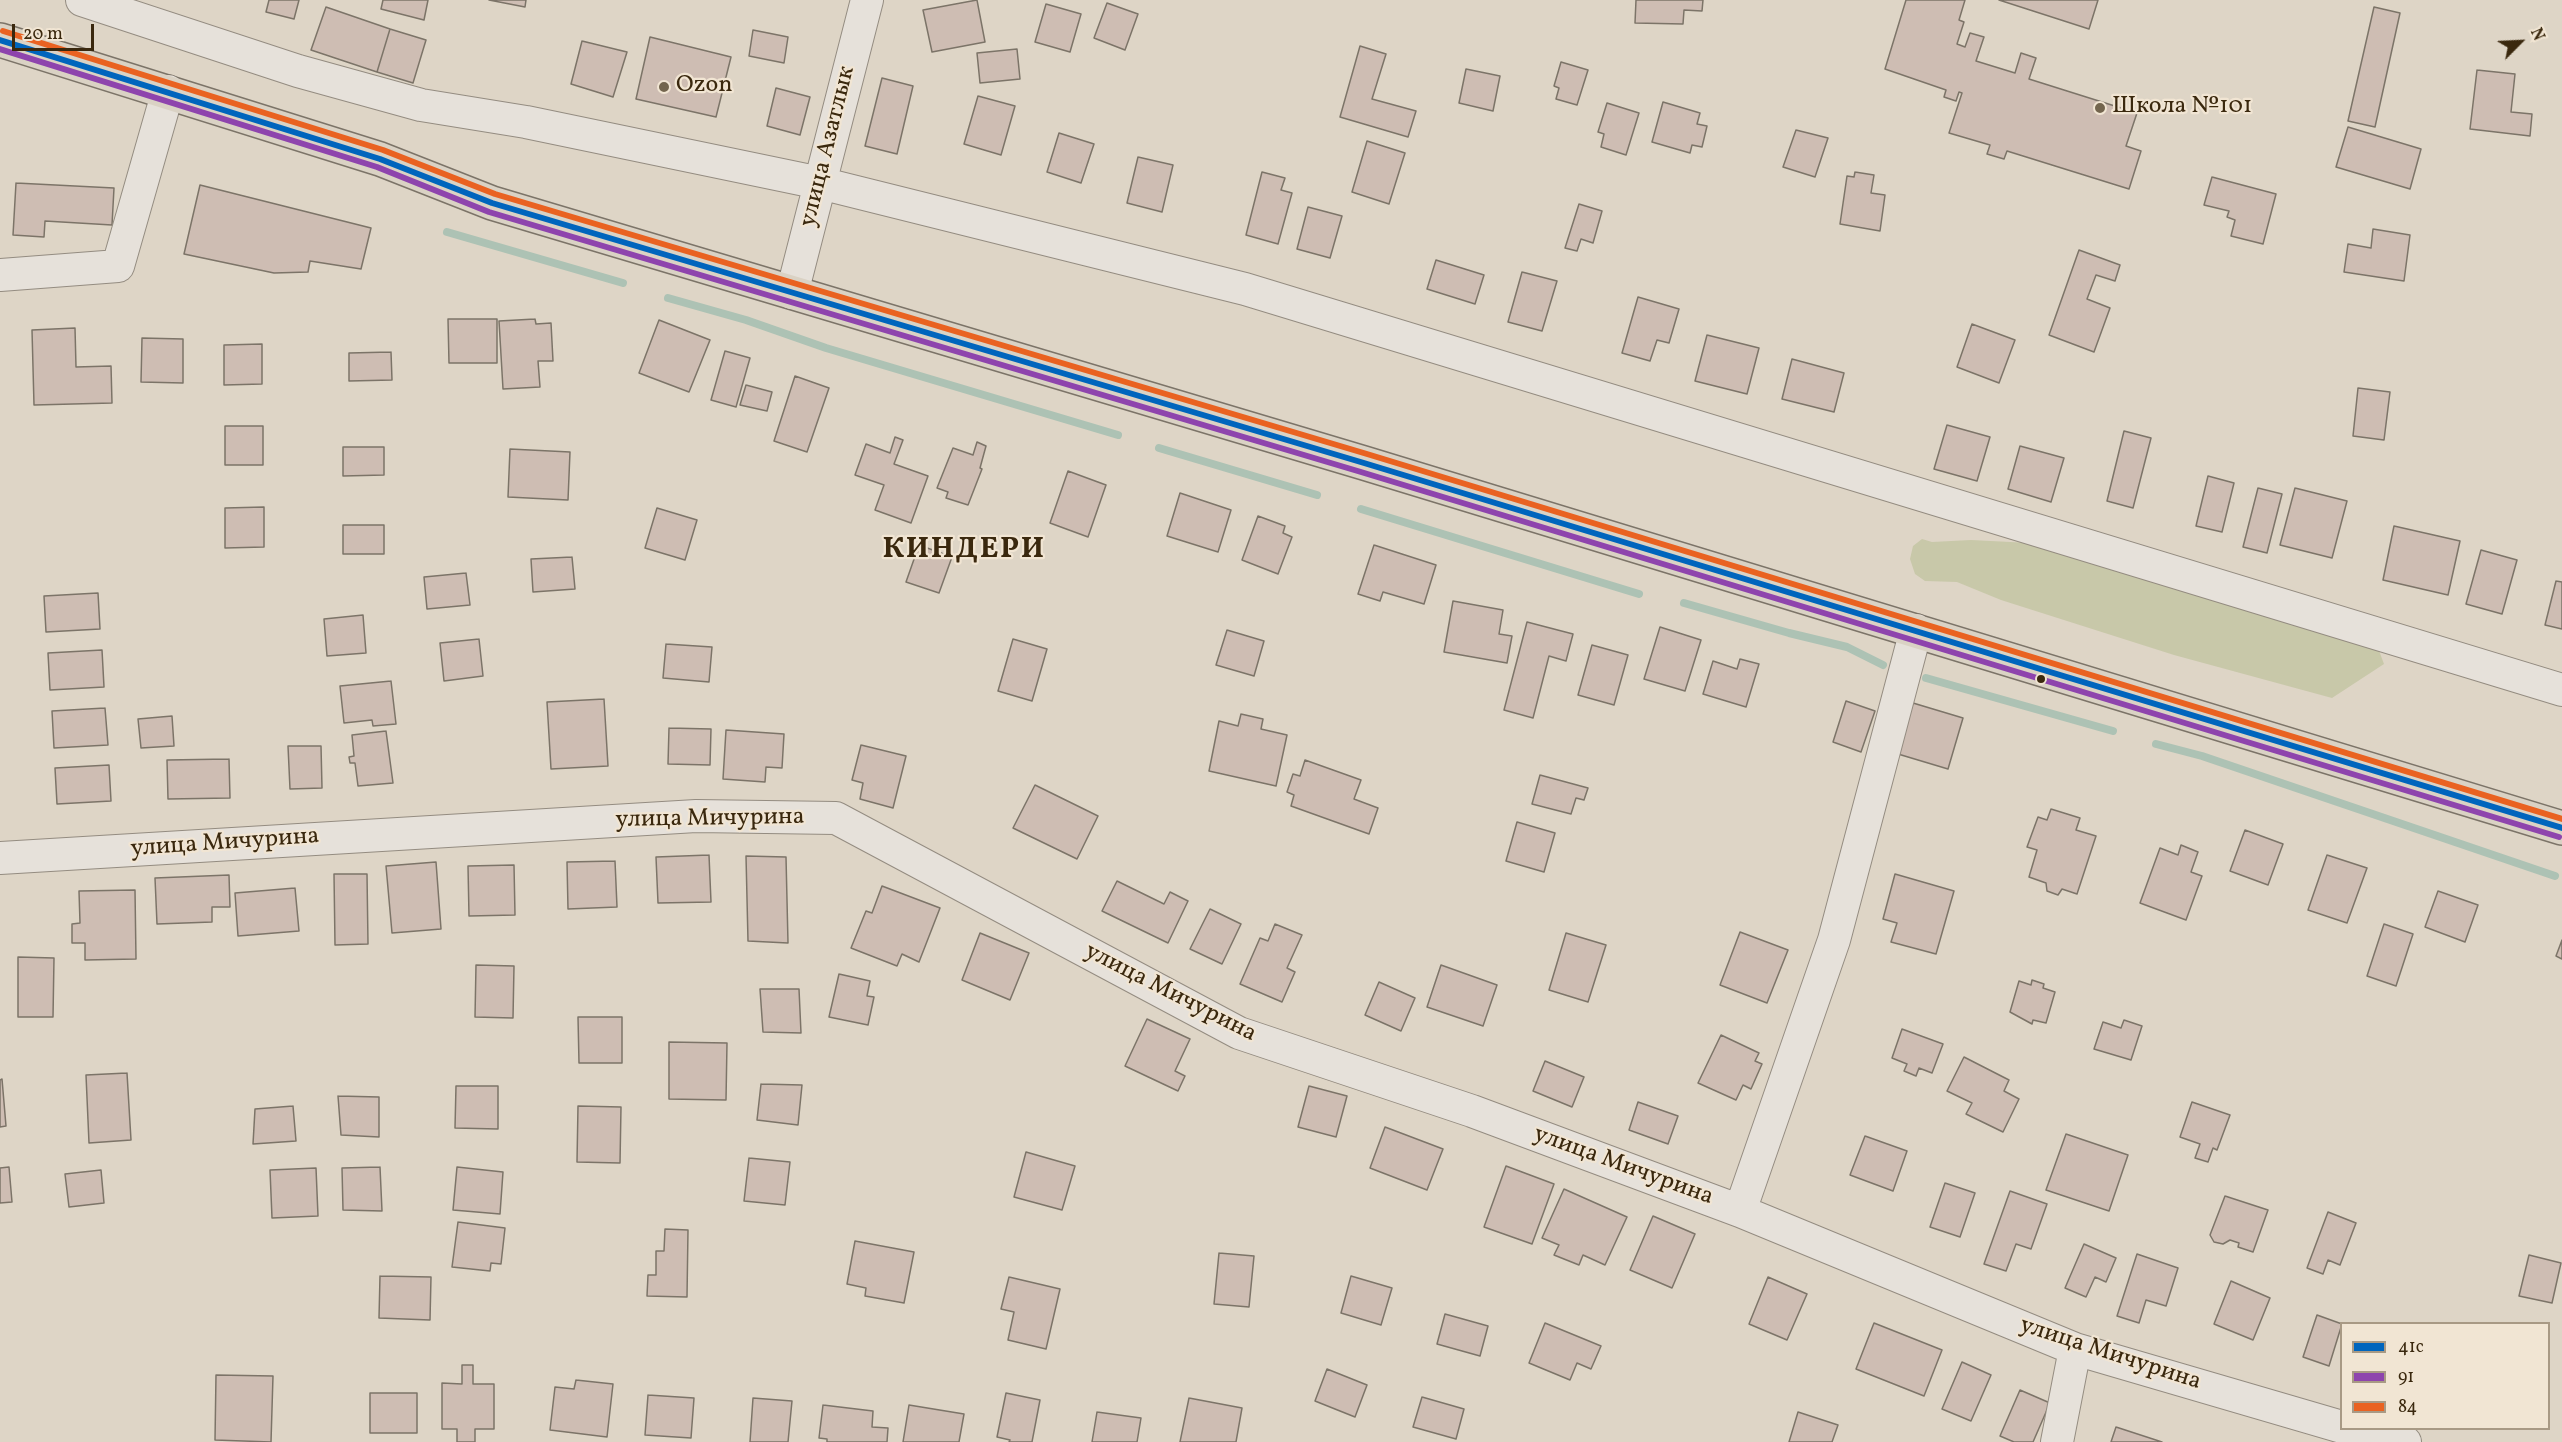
<!DOCTYPE html>
<meta charset="utf-8">
<style>
body{margin:0}
#map{position:relative;width:2562px;height:1442px;overflow:hidden;background:#ded5c6;font-family:Vollkorn,serif}
canvas{display:block}
.legend{position:absolute;left:2340px;top:1322px;width:210px;height:108px;box-sizing:border-box;background:#f1e5d3;border:2px solid #a89984;margin:0;padding:8px 10px;list-style:none;font-size:18px;color:#3a280e}
.legend li{display:flex;align-items:center;gap:12px;height:30px}
.legend b{width:30px;border:2px solid #a89984}
.north{position:absolute;left:2490px;top:12px;width:60px;height:60px;-webkit-text-stroke:4px #f1e5d3;paint-order:stroke;rotate:66deg;font-size:16px;font-weight:700;line-height:24px;text-align:center;color:#3a280e}
.north::after{content:'';display:block;margin:auto;width:21px;height:27px;background:#3a280e;clip-path:polygon(50% 0,100% 100%,50% 72%,0 100%)}
.scale{position:absolute;left:12px;top:24px;width:82px;height:27px;box-sizing:border-box;border:3px solid #3a280e;border-top:0;padding-left:8px;font-size:18px;line-height:21px;white-space:nowrap;color:#3a280e;-webkit-text-stroke:4px #f1e5d3;paint-order:stroke}
</style>
<div id="map">
<canvas width="2562" height="1442"></canvas>
<ul class="legend">
<li><b style="height:8px;background:#0065bd"></b>41с</li>
<li><b style="height:8px;background:#8e44ad"></b>91</li>
<li><b style="height:8px;background:#e96221"></b>84</li>
</ul>
<div class="north">N</div>
<div class="scale">20 m</div>
</div>
<script>
const context = document.querySelector('canvas').getContext('2d');
context.lineJoin = 'round';
function fill(path, color) { context.fillStyle = color; context.fill(path, 'evenodd'); }
const poly = rows => new Path2D(rows.map(r => 'M' + r).join(''));
function stroke(path, color, width, dash) { context.strokeStyle = color; context.lineWidth = width; context.lineCap = dash ? 'butt' : 'round'; context.setLineDash(dash || []); context.stroke(path); }
function label(font, color, halo, rows, align = 'center') {
  context.font = font + ' Vollkorn,serif'; context.lineWidth = 4.5; context.setLineDash([]); context.textBaseline = 'middle'; context.strokeStyle = halo; context.fillStyle = color; for (const [text, x, y, turn = 0] of rows) {
    context.save(); context.translate(x, y); context.rotate((+turn || 0) * Math.PI / 180); context.textAlign = isNaN(turn) ? turn : align; if (halo) context.strokeText(text, 0, 0); context.fillText(text, 0, 0); context.restore();
  }
}
fill(poly([
 [1922,539,1932,542,1971,540,2030,543,2378,648,2384,664,2332,698,2174,655,2001,600,1957,582,1925,581,1915,574,1910,559,1913,546]
]), '#c8c8a9');
stroke(poly([
 [447,232,623,283],
 [668,298,746,320,826,348,1118,435],
 [1159,448,1317,495],
 [1361,509,1639,594],
 [1684,603,1789,633,1847,647,1883,665],
 [1926,678,2113,731],
 [2156,744,2202,756,2555,876]
]), '#adc2b4', 8);
const building = poly([
 [269,0,299,0,294,19,266,12,269,0],
 [383,0,428,0,424,20,381,9,383,0],
 [489,0,526,0,525,7,489,0],
 [977,0,985,42,932,52,923,10,977,0],
 [1636,0,1703,0,1702,11,1684,10,1683,24,1635,23,1636,0],
 [1906,0,1965,0,1959,20,1964,22,1957,44,1965,47,1970,33,1984,37,1976,61,2015,73,2021,53,2036,58,2029,79,2137,113,2126,146,2141,151,2129,189,2007,151,2004,159,1987,154,1990,145,1949,133,1962,93,1959,92,1956,101,1944,97,1946,90,1885,69,1906,0],
 [1999,0,2098,0,2089,29,1999,0],
 [1107,3,1138,14,1125,50,1094,38,1107,3],
 [1046,4,1081,14,1070,52,1035,42,1046,4],
 [326,7,390,29,377,72,311,50,326,7],
 [2374,7,2400,13,2375,127,2348,121,2374,7],
 [390,29,426,40,413,83,377,72,390,29],
 [753,30,788,37,784,63,749,56,753,30],
 [650,37,731,57,716,117,636,99,650,37],
 [582,41,627,52,613,97,571,84,582,41],
 [1360,46,1386,54,1372,99,1416,111,1408,137,1340,117,1360,46],
 [1017,49,1020,79,980,83,977,53,1017,49],
 [1561,62,1588,70,1577,105,1556,99,1559,88,1554,86,1561,62],
 [1466,69,1500,76,1493,111,1459,103,1466,69],
 [2477,70,2515,74,2511,112,2532,114,2530,136,2470,129,2477,70],
 [882,78,913,86,897,154,865,146,882,78],
 [776,88,810,97,800,135,767,126,776,88],
 [978,96,1015,106,1001,155,964,144,978,96],
 [1663,102,1700,113,1697,124,1707,126,1702,147,1692,145,1690,153,1652,142,1663,102],
 [1607,103,1639,113,1626,155,1601,147,1604,134,1598,132,1607,103],
 [2348,127,2421,149,2410,189,2336,167,2348,127],
 [1796,130,1828,138,1815,177,1783,167,1796,130],
 [1059,133,1094,144,1081,183,1047,172,1059,133],
 [1367,141,1405,153,1389,204,1352,192,1367,141],
 [1138,157,1173,165,1162,212,1127,203,1138,157],
 [1262,172,1285,178,1281,190,1292,193,1278,244,1246,235,1262,172],
 [1855,172,1874,175,1871,193,1885,195,1880,231,1840,224,1847,176,1854,177,1855,172],
 [2212,177,2276,194,2263,244,2231,236,2235,220,2227,217,2229,211,2204,205,2212,177],
 [16,183,114,188,112,225,45,221,44,237,13,235,16,183],
 [200,185,371,228,361,269,310,261,308,272,274,273,184,254,200,185],
 [1579,204,1602,211,1593,243,1581,239,1577,251,1565,248,1579,204],
 [1308,207,1342,216,1330,258,1297,249,1308,207],
 [2373,229,2410,235,2404,281,2344,272,2348,244,2371,248,2373,229],
 [2079,250,2120,265,2115,281,2096,275,2087,299,2110,308,2094,352,2049,335,2079,250],
 [1436,260,1484,275,1475,304,1427,289,1436,260],
 [1522,272,1557,281,1542,331,1508,322,1522,272],
 [1638,297,1679,309,1669,343,1657,340,1650,361,1622,353,1638,297],
 [448,319,497,319,497,363,449,363,448,319],
 [535,319,536,324,551,323,553,361,538,361,540,387,503,389,499,321,535,319],
 [659,320,710,340,689,392,639,373,659,320],
 [1972,324,2015,340,1999,383,1957,367,1972,324],
 [75,328,76,367,111,366,112,403,34,405,32,330,75,328],
 [1707,335,1759,348,1747,394,1695,381,1707,335],
 [142,338,183,339,183,383,141,382,142,338],
 [262,344,262,384,224,385,224,345,262,344],
 [725,351,750,358,736,407,711,400,725,351],
 [391,352,392,380,349,381,349,353,391,352],
 [1792,359,1844,373,1834,412,1782,399,1792,359],
 [795,376,829,388,807,452,774,441,795,376],
 [746,385,772,392,767,411,740,405,746,385],
 [2358,388,2390,392,2384,440,2353,436,2358,388],
 [1947,425,1990,437,1977,481,1934,469,1947,425],
 [225,426,263,426,263,465,225,465,225,426],
 [2124,431,2151,438,2133,508,2107,501,2124,431],
 [895,437,903,440,894,464,928,476,911,523,875,510,884,485,855,475,866,444,890,453,895,437],
 [977,442,986,446,980,468,982,469,968,505,946,498,948,492,937,488,953,448,973,455,977,442],
 [2020,446,2064,458,2051,502,2008,489,2020,446],
 [343,447,384,447,384,475,343,476,343,447],
 [510,449,570,452,568,500,508,497,510,449],
 [1068,471,1106,485,1088,537,1050,523,1068,471],
 [2208,476,2234,483,2222,532,2196,526,2208,476],
 [2258,488,2282,494,2267,553,2243,547,2258,488],
 [2295,488,2347,501,2332,558,2280,545,2295,488],
 [1180,493,1231,510,1218,552,1167,536,1180,493],
 [264,507,264,547,225,548,225,508,264,507],
 [657,508,697,520,685,560,645,548,657,508],
 [1258,516,1285,526,1283,533,1292,537,1278,574,1242,560,1258,516],
 [343,525,384,525,384,554,343,554,343,525],
 [2394,526,2460,541,2448,595,2383,580,2394,526],
 [919,545,952,557,939,593,906,582,919,545],
 [1374,545,1436,565,1424,604,1383,592,1380,601,1358,594,1374,545],
 [2481,550,2517,560,2502,614,2466,604,2481,550],
 [572,557,575,589,533,592,531,559,572,557],
 [466,573,470,605,427,609,424,577,466,573],
 [2556,581,2562,582,2562,629,2545,625,2556,581],
 [98,593,100,629,46,632,44,596,98,593],
 [1453,601,1503,610,1499,634,1512,636,1507,663,1444,652,1453,601],
 [363,615,366,653,327,656,324,619,363,615],
 [1527,622,1573,634,1566,661,1549,656,1533,718,1504,710,1527,622],
 [1660,627,1701,640,1685,691,1644,679,1660,627],
 [1227,630,1264,641,1254,676,1216,665,1227,630],
 [479,639,483,676,444,681,440,643,479,639],
 [1013,639,1047,649,1032,701,998,691,1013,639],
 [666,644,712,647,709,682,663,678,666,644],
 [1592,645,1628,655,1614,705,1578,695,1592,645],
 [102,650,104,687,50,690,48,653,102,650],
 [1740,659,1759,664,1746,707,1703,694,1713,661,1737,669,1740,659],
 [391,681,396,724,373,726,372,720,344,723,340,686,391,681],
 [604,699,608,766,551,769,547,702,604,699],
 [1846,701,1875,711,1861,752,1833,742,1846,701],
 [1913,703,1963,718,1948,769,1898,754,1913,703],
 [105,708,108,745,54,748,52,711,105,708],
 [1241,714,1263,719,1261,729,1287,735,1276,786,1209,771,1219,721,1238,726,1241,714],
 [172,716,174,746,141,748,138,719,172,716],
 [669,728,711,729,710,765,668,764,669,728],
 [726,730,784,734,782,768,766,767,765,782,723,779,726,730],
 [386,731,393,783,358,786,355,763,350,763,349,757,354,756,352,735,386,731],
 [861,745,906,756,893,808,860,799,863,783,852,780,861,745],
 [288,746,321,746,322,788,290,789,288,746],
 [229,759,230,798,168,799,167,760,229,759],
 [1305,760,1361,780,1354,799,1378,808,1369,834,1291,806,1294,795,1287,792,1293,774,1300,776,1305,760],
 [109,765,111,801,57,804,55,768,109,765],
 [1540,775,1588,788,1584,800,1576,798,1571,814,1532,804,1540,775],
 [1035,785,1098,816,1077,859,1013,828,1035,785],
 [2051,809,2080,818,2076,830,2096,836,2077,894,2062,889,2058,895,2047,891,2046,883,2029,877,2037,850,2027,847,2038,817,2047,820,2051,809],
 [1517,822,1555,833,1544,872,1506,861,1517,822],
 [2245,830,2283,844,2268,885,2230,871,2245,830],
 [2181,845,2198,852,2191,872,2202,876,2186,920,2140,903,2160,848,2178,855,2181,845],
 [709,855,711,902,658,903,656,857,709,855],
 [2327,855,2367,868,2347,923,2308,910,2327,855],
 [746,856,786,857,788,943,748,941,746,856],
 [615,861,617,907,568,909,567,862,615,861],
 [436,862,441,929,392,933,386,866,436,862],
 [514,865,515,915,469,916,468,866,514,865],
 [334,874,367,874,368,944,335,945,334,874],
 [1895,874,1954,891,1936,954,1891,942,1897,923,1883,919,1895,874],
 [229,875,230,907,212,907,212,922,157,924,155,878,229,875],
 [1117,881,1164,904,1170,892,1188,901,1168,943,1102,911,1117,881],
 [882,886,940,908,919,962,902,954,897,966,851,948,866,911,872,913,882,886],
 [295,888,299,931,238,936,235,893,295,888],
 [135,890,136,959,85,960,85,943,72,943,72,924,80,923,79,891,135,890],
 [2438,891,2478,905,2465,942,2425,927,2438,891],
 [1210,909,1241,924,1222,964,1190,949,1210,909],
 [1275,924,1302,935,1287,968,1295,972,1282,1002,1240,984,1260,938,1268,941,1275,924],
 [2384,924,2413,934,2396,986,2367,976,2384,924],
 [1740,932,1788,950,1767,1003,1720,985,1740,932],
 [980,933,1029,953,1010,1000,962,980,980,933],
 [1566,933,1606,945,1588,1002,1549,990,1566,933],
 [2562,940,2562,959,2556,956,2562,940],
 [18,957,54,958,53,1017,18,1017,18,957],
 [476,965,514,966,513,1018,475,1017,476,965],
 [1441,965,1497,985,1483,1026,1427,1007,1441,965],
 [839,974,870,981,867,996,874,997,868,1025,829,1017,839,974],
 [2032,980,2044,984,2043,988,2055,992,2046,1023,2033,1020,2032,1024,2010,1012,2019,981,2031,985,2032,980],
 [1379,982,1415,998,1401,1031,1365,1015,1379,982],
 [760,989,799,989,801,1033,763,1032,760,989],
 [578,1017,622,1017,622,1063,579,1063,578,1017],
 [1147,1019,1190,1039,1175,1071,1185,1076,1178,1091,1125,1066,1147,1019],
 [2124,1020,2142,1026,2131,1060,2094,1049,2103,1022,2121,1028,2124,1020],
 [1902,1029,1943,1044,1932,1073,1919,1068,1916,1076,1904,1071,1907,1064,1892,1058,1902,1029],
 [1721,1035,1759,1053,1755,1061,1762,1064,1751,1089,1743,1085,1736,1100,1698,1083,1721,1035],
 [669,1042,727,1043,726,1100,669,1099,669,1042],
 [1964,1057,2009,1080,2004,1091,2019,1099,2003,1132,1966,1114,1972,1103,1947,1091,1964,1057],
 [1545,1061,1584,1077,1572,1107,1533,1091,1545,1061],
 [127,1073,131,1140,89,1143,86,1075,127,1073],
 [2,1079,6,1126,0,1127,0,1080,2,1079],
 [761,1084,802,1085,798,1125,757,1120,761,1084],
 [456,1086,498,1086,498,1129,455,1128,456,1086],
 [1309,1086,1347,1096,1336,1137,1298,1127,1309,1086],
 [338,1096,379,1097,379,1137,341,1135,338,1096],
 [1638,1102,1678,1116,1668,1144,1629,1130,1638,1102],
 [2192,1102,2230,1115,2217,1150,2213,1148,2208,1162,2195,1158,2200,1144,2180,1137,2192,1102],
 [293,1106,296,1141,253,1144,255,1109,293,1106],
 [578,1106,621,1107,620,1163,577,1162,578,1106],
 [1385,1127,1443,1149,1427,1190,1370,1168,1385,1127],
 [2066,1134,2128,1155,2109,1211,2046,1190,2066,1134],
 [1865,1136,1907,1151,1893,1191,1850,1175,1865,1136],
 [1026,1152,1075,1166,1062,1210,1014,1197,1026,1152],
 [749,1158,790,1162,785,1205,744,1201,749,1158],
 [1506,1166,1554,1184,1532,1244,1484,1227,1506,1166],
 [9,1167,12,1202,0,1203,0,1168,9,1167],
 [380,1167,382,1211,343,1210,342,1168,380,1167],
 [457,1167,503,1172,500,1214,453,1210,457,1167],
 [316,1168,318,1216,272,1218,270,1170,316,1168],
 [101,1170,104,1203,69,1207,65,1174,101,1170],
 [1945,1183,1975,1193,1960,1237,1930,1227,1945,1183],
 [1564,1189,1627,1217,1605,1265,1583,1255,1579,1265,1554,1255,1559,1245,1542,1238,1564,1189],
 [2010,1191,2047,1204,2031,1249,2016,1244,2006,1271,1984,1264,2010,1191],
 [2225,1196,2268,1210,2253,1252,2238,1247,2239,1243,2230,1240,2223,1244,2214,1242,2210,1235,2225,1196],
 [2328,1212,2356,1223,2340,1265,2328,1260,2323,1274,2307,1268,2328,1212],
 [1653,1216,1695,1234,1672,1288,1630,1270,1653,1216],
 [458,1222,505,1228,501,1264,491,1263,490,1271,452,1267,458,1222],
 [665,1229,688,1230,687,1297,647,1296,648,1275,656,1275,656,1251,664,1251,665,1229],
 [855,1241,914,1252,904,1303,865,1296,866,1288,847,1284,855,1241],
 [2084,1244,2116,1258,2106,1282,2095,1277,2086,1297,2065,1288,2084,1244],
 [1219,1253,1254,1256,1249,1307,1214,1304,1219,1253],
 [2137,1254,2178,1268,2166,1306,2146,1300,2139,1323,2117,1316,2137,1254],
 [2529,1255,2561,1263,2552,1303,2519,1296,2529,1255],
 [380,1276,431,1277,430,1320,379,1318,380,1276],
 [1351,1276,1392,1288,1381,1325,1341,1313,1351,1276],
 [1009,1277,1060,1289,1046,1349,1008,1340,1014,1312,1001,1309,1009,1277],
 [1768,1277,1807,1294,1787,1340,1749,1324,1768,1277],
 [2231,1281,2270,1298,2253,1340,2214,1324,2231,1281],
 [1445,1314,1488,1326,1480,1356,1437,1344,1445,1314],
 [2317,1315,2342,1324,2329,1366,2303,1357,2317,1315],
 [1545,1323,1601,1346,1591,1369,1577,1363,1570,1380,1529,1363,1545,1323],
 [1874,1323,1942,1350,1924,1396,1856,1369,1874,1323],
 [1962,1362,1991,1375,1971,1421,1942,1409,1962,1362],
 [462,1365,473,1365,473,1384,494,1384,494,1429,475,1429,475,1442,457,1442,457,1429,442,1429,442,1383,462,1384,462,1365],
 [1327,1369,1367,1385,1355,1417,1315,1401,1327,1369],
 [216,1375,273,1376,271,1442,215,1440,216,1375],
 [576,1380,613,1384,607,1437,550,1430,555,1387,574,1389,576,1380],
 [2020,1390,2050,1403,2033,1442,2014,1442,2000,1436,2020,1390],
 [370,1393,417,1393,417,1433,370,1433,370,1393],
 [1006,1393,1040,1400,1032,1442,1009,1442,1010,1440,997,1437,1006,1393],
 [648,1395,694,1398,691,1438,645,1435,648,1395],
 [1422,1397,1464,1409,1456,1439,1413,1427,1422,1397],
 [753,1398,792,1401,788,1442,750,1442,753,1398],
 [1189,1398,1242,1408,1236,1442,1180,1442,1189,1398],
 [823,1405,873,1411,872,1427,888,1428,887,1442,827,1442,827,1439,819,1438,823,1405],
 [909,1405,964,1414,959,1442,903,1442,909,1405],
 [1097,1412,1141,1418,1137,1442,1092,1442,1097,1412],
 [1798,1412,1838,1425,1832,1442,1789,1442,1798,1412],
 [2116,1427,2162,1442,2111,1442,2116,1427]
]);
fill(building, '#cebdb3');
stroke(building, '#7c7468', 1.5);
const minor = poly([
 [82,0,298,71,421,105,526,122,820,183,1245,289,2562,690],
 [0,275,118,266,168,91],
 [792,293,867,0],
 [0,858,696,816,836,818,1239,1033,1472,1111,1740,1211,2075,1349,2342,1427],
 [1740,1211,1834,940,1916,630],
 [2346,1428,2405,1442],
 [2057,1442,2075,1349]
]);
const major = poly([
 [0,40,380,159,492,203,1364,463,2562,828]
]);
stroke(minor, '#948c81', 34);
stroke(major, '#7c7468', 36);
stroke(minor, '#e6e1da', 32);
stroke(major, '#dad2c4', 33);
stroke(poly([
 [0,40,380,159,492,203,1364,463,2562,828]
]), '#0065bd', 6);
stroke(poly([
 [0,49,377,167,489,212,1361,472,2559,837]
]), '#8e44ad', 6);
stroke(poly([
 [3,31,383,150,495,194,1367,454,2562,819]
]), '#e96221', 6);
for (const [x, y, r, color] of [
 [664,87,6,"#73654e"],
 [2100,108,6,"#73654e"],
 [2041,679,5,"#3a280e"]
]) { const dot = new Path2D(); dot.arc(x, y, r, 0, 2 * Math.PI); context.fillStyle = color; context.fill(dot); stroke(dot, '#f1e5d3', 2); }
label('24px', '#3a280e', '#f1e5d3', [
 ["Ozon",676,87],
 ["Школа №101",2112,108]
], 'left');
label('24px', '#3a280e', '#f1e5d3', [
 ["улица Азатлык",829,147,-76],
 ["улица Мичурина",710,820,-1],
 ["улица Мичурина",225,844,-4],
 ["улица Мичурина",1170,994,27],
 ["улица Мичурина",1623,1167,20],
 ["улица Мичурина",2110,1355,18]
]);
context.letterSpacing = '1.5px';
label('bold 30px', '#3a280e', '#f1e5d3', [
 ["КИНДЕРИ",964,551]
]);
context.letterSpacing = '0px';
</script>
